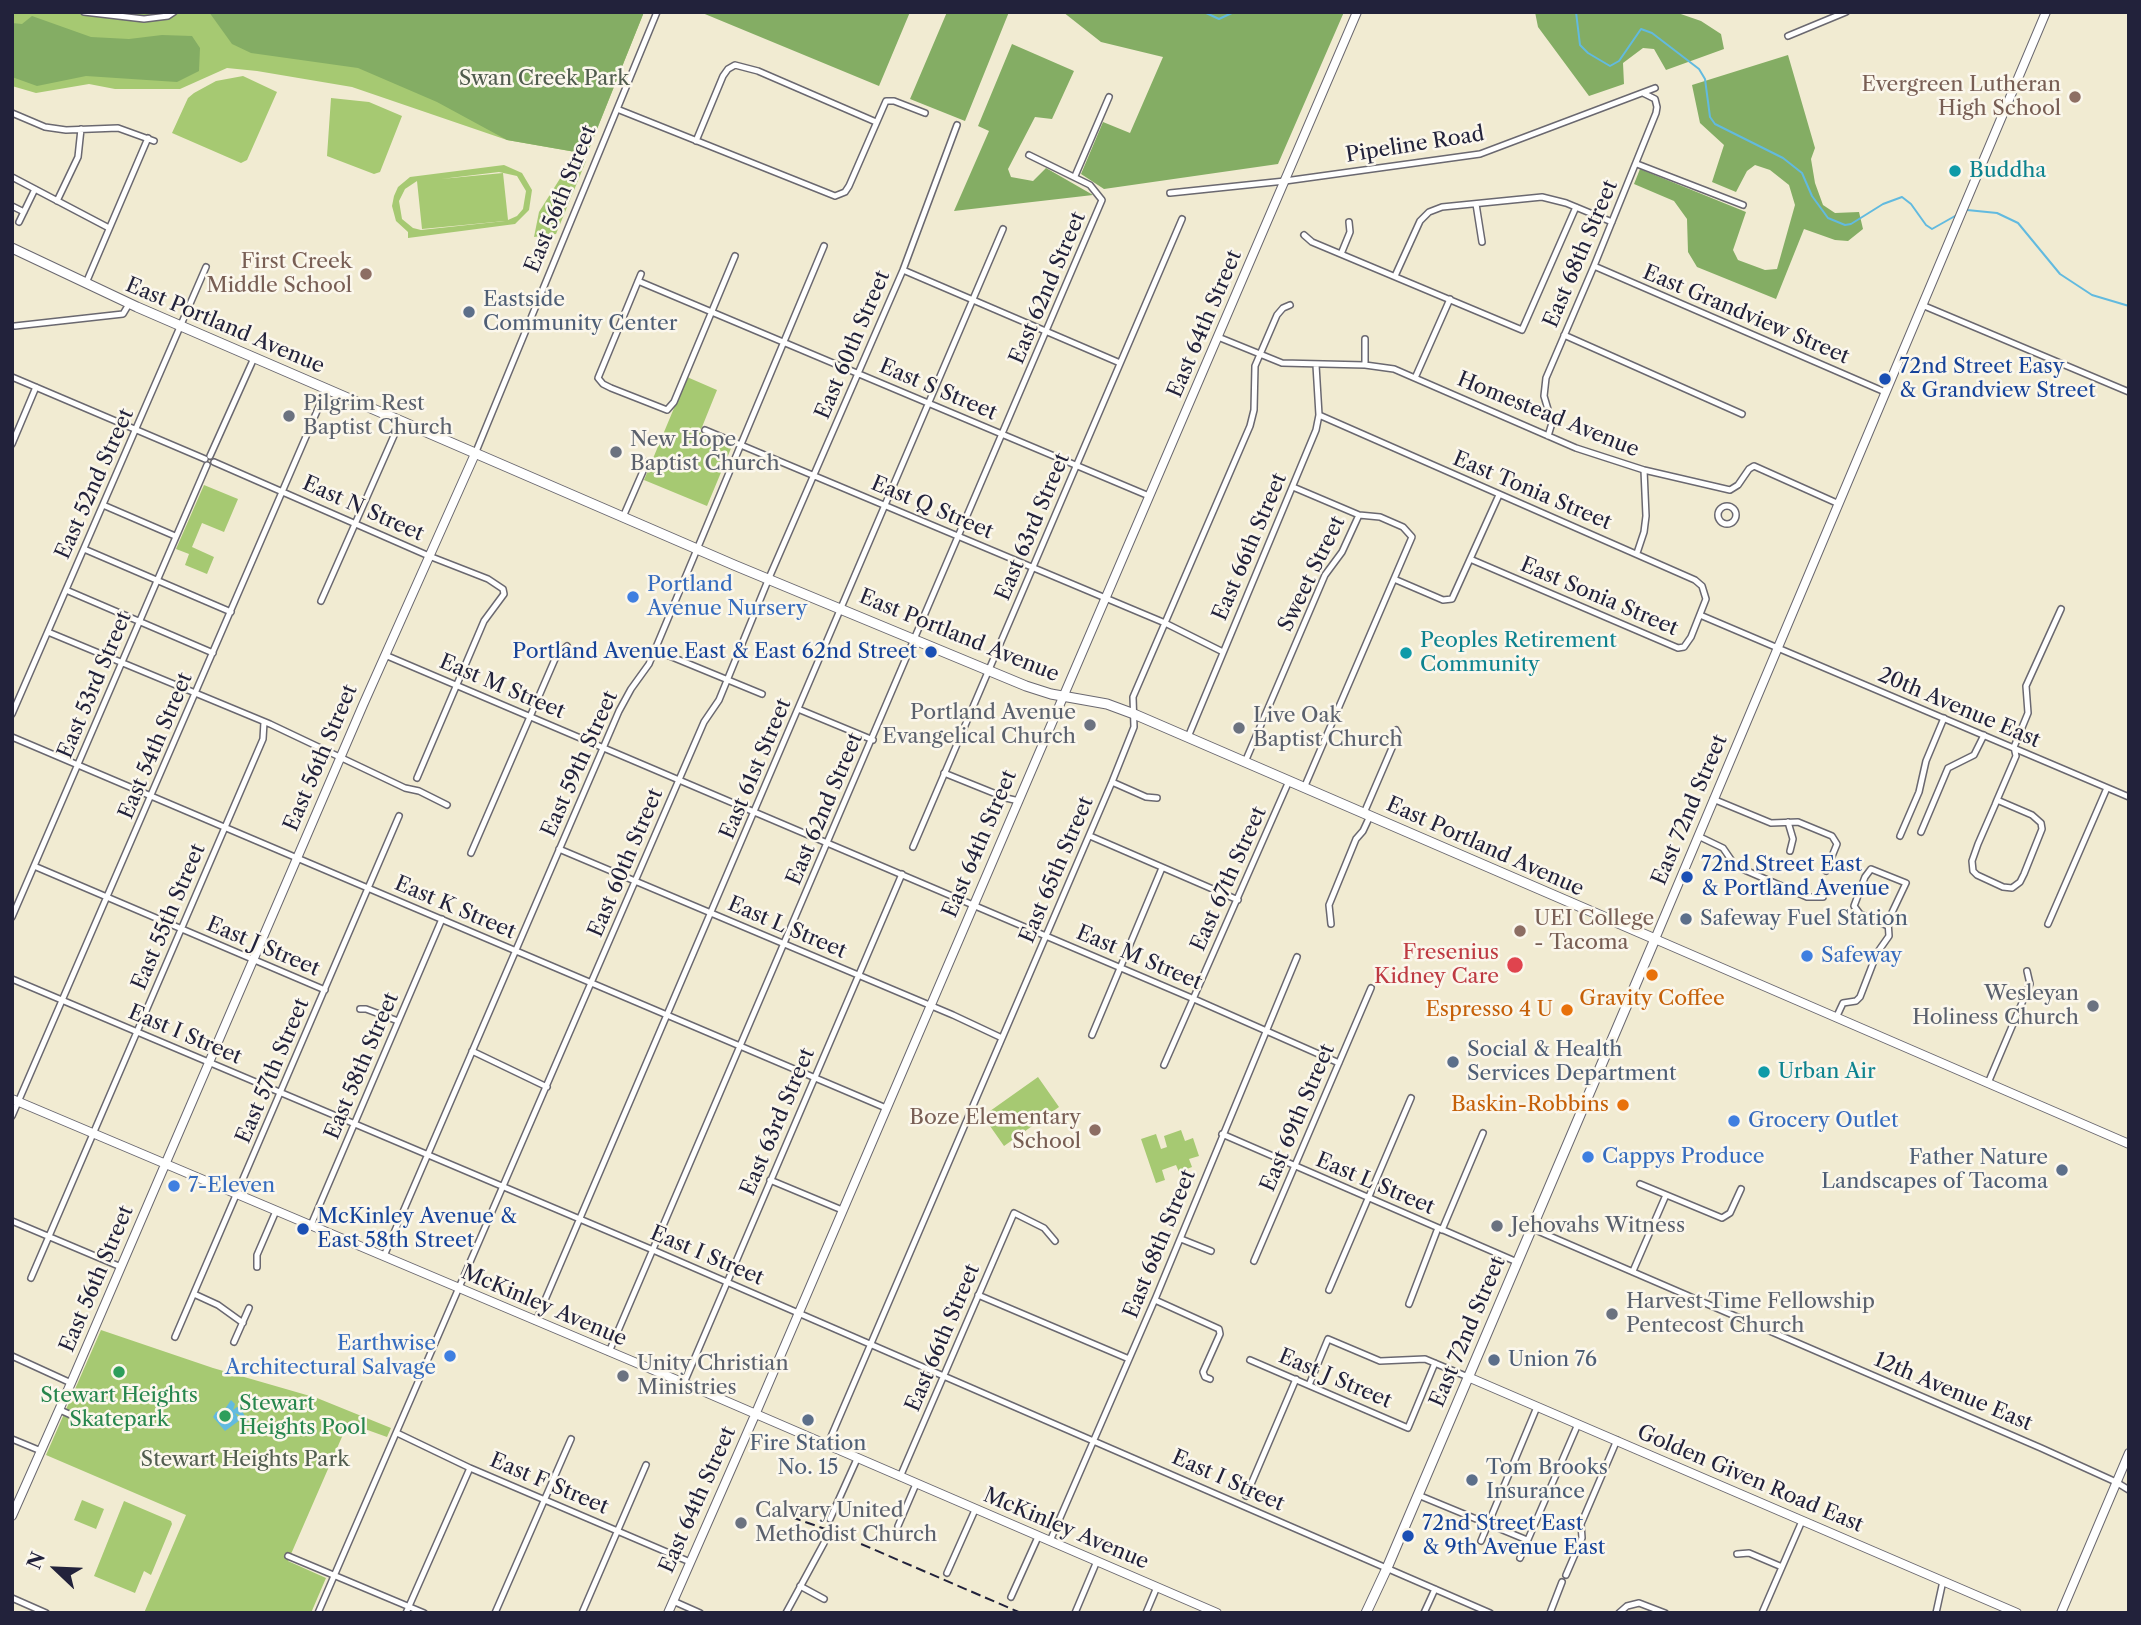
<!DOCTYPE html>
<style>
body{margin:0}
#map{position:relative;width:2141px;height:1625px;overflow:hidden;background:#f1ebd2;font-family:"Libre Caslon Text",serif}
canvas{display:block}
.frame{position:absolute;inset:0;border:14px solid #22223b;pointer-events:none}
.north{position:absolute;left:21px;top:1534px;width:70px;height:70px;-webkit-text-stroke:5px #fbf7ec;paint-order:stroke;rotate:293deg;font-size:19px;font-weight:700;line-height:28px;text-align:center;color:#22223b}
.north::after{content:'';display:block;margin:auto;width:24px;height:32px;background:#22223b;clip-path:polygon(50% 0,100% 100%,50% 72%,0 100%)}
</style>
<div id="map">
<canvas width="2141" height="1625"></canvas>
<div class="frame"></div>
<div class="north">N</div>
</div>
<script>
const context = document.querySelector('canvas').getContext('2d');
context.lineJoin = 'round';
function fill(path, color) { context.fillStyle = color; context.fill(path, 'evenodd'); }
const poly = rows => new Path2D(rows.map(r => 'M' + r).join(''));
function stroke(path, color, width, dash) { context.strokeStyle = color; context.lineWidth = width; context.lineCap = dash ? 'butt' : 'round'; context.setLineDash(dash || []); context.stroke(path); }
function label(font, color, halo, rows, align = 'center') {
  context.font = font + ' "Libre Caslon Text",serif'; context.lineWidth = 5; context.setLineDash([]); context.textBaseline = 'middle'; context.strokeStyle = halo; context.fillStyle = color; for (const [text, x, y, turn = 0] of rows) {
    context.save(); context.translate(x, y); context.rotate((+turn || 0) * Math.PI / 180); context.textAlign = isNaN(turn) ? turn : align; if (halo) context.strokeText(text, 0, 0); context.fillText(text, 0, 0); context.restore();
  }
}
fill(poly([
 [12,12,644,12,587,154,507,140,352,87,257,71,227,68,180,89,115,89,89,84,36,93,12,86],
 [243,76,277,92,247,160,241,163,172,133,188,98,194,93,216,81],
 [331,98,369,102,402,116,380,172,374,174,327,156],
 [571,161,586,161,556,234,534,237,539,212],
 [504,165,522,173,532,190,529,210,515,224,408,238,408,232,396,221,392,206,394,196,398,187,410,177],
 [499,172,517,176,526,191,523,209,517,216,508,220,503,173,441,179],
 [417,181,422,229,505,221,421,230,413,228,402,219,399,201,405,189],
 [687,377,717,390,700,432,732,446,707,506,644,480],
 [204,485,238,499,224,532,202,523,192,547,214,557,207,574,185,565,189,554,176,549],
 [1038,1077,1059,1107,1004,1146,983,1116],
 [1181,1130,1185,1141,1193,1138,1199,1156,1189,1159,1192,1167,1179,1172,1176,1165,1162,1170,1165,1180,1156,1183,1141,1139,1156,1134,1161,1149,1167,1147,1164,1136],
 [101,1330,213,1368,317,1398,391,1428,387,1437,348,1423,288,1561,326,1578,311,1613,144,1613,186,1515,46,1455],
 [82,1500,104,1509,96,1529,74,1520],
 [124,1501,171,1521,172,1524,151,1575,144,1571,135,1593,94,1576]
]), '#a6c972');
fill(poly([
 [209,12,644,12,587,154,507,140,437,102,358,68,251,53,232,44],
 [700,12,910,12,879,86],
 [947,12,1009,12,965,121,910,99],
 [1063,12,1344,12,1278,164,1104,189,1081,174,1103,122,1130,133,1163,57,1101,42],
 [1535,12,1675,12,1701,21,1721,34,1724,49,1666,70,1654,49,1643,48,1623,63,1624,84,1589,96,1538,27],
 [32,16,91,37,129,39,162,35,192,36,200,48,199,71,177,82,86,76,37,86,12,77,12,23,22,24],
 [1012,44,1074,71,1052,119,1035,117,1008,169,1011,177,1033,181,1046,168,1093,195,954,211,989,131,978,126],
 [1788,55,1815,148,1811,159,1815,183,1823,205,1835,213,1859,212,1863,229,1848,241,1835,240,1804,229,1776,299,1697,267,1688,252,1687,219,1674,201,1634,184,1640,169,1746,212,1733,250,1738,260,1765,270,1777,269,1795,205,1789,185,1770,170,1755,165,1747,171,1736,192,1712,182,1724,145,1700,123,1692,85]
]), '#84ad64');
fill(poly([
 [231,1400,235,1404,233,1410,237,1407,240,1408,248,1421,243,1423,241,1416,235,1413,240,1420,225,1431,213,1417,216,1412,225,1409]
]), '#62badf');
stroke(poly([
 [1204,12,1219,19,1234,12],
 [1576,12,1580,45,1588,53,1610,66,1619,61,1641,29,1652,33,1699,69,1705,79,1710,117,1715,124,1783,158,1802,173,1812,196,1828,218,1845,225,1851,224,1883,204,1902,197,1911,204,1926,225,1932,229,1955,216],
 [1967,210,1997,213,2018,223,2060,274,2092,295,2129,306]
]), '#62badf', 2);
const street = poly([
 [84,12,144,19,168,16,174,12],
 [1788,36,1846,12],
 [617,109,835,196,845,192,849,186,886,101,894,101,925,113],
 [12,113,45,127,66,130,118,128,154,141],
 [696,141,723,76,728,69,735,65,758,71,876,122],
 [1637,164,1743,205],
 [1075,176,1109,97],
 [12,177,109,228],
 [1170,193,1285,181,1480,154,1655,88],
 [57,201,78,157,81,129],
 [1476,204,1482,242],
 [12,206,24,212],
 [19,222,35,189],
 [1304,235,1312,242,1522,330,1576,207],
 [1341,254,1350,232,1349,222],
 [1594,266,1885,392],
 [903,270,1120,363],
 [641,274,598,378,603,384,611,388,667,410,674,402,735,256],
 [1395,276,1420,221,1429,212,1442,207,1542,197,1566,203,1612,222],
 [638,281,1149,496],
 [86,283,148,138],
 [1922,305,2129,392],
 [15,326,123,314,129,304],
 [1564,335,1742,414],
 [1218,337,1282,363,1365,365,1394,369,1576,448,1644,470,1730,490,1738,485,1749,469,1754,466,1839,504],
 [1365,339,1365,365],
 [12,377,205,459],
 [1415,378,1450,299],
 [1319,415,1695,580,1702,586,1706,599,1691,637,1684,647,1678,648,1470,559],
 [705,430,1165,623,1223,652],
 [1548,436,1552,423,1544,396,1546,378,1594,266,1656,113,1657,107,1655,99,1643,93],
 [12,444,36,387],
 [475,454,657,12],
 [210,456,254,358],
 [214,462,429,556,488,579,503,589,504,594,484,621,417,778],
 [1293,487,1359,515,1380,517,1403,527,1412,537,1304,788],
 [103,505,175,536],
 '1718 515a9 9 0 1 1 18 0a9 9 0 1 1-18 0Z',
 [623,517,647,462],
 [84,549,231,612],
 [1637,553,1644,532,1646,516,1644,470],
 [1394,579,1443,600,1452,599,1499,495],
 [66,590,213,653],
 [321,601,400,422],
 [1700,615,2129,797],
 [48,632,270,724,405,788,419,791,447,805],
 [655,650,762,694],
 [385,655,1194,999,1339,1063],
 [798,709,873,740],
 [12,714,206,267],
 [12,737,886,1108],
 [1188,737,1316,430,1319,415,1316,365],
 [1245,762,1325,575,1342,552,1359,515],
 [944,773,1006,798,1019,801],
 [1112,782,1146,797,1157,798],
 [1713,799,1771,823,1798,822,1832,836,1837,844,1826,871],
 [1997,800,2032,815,2041,823,2042,829,2024,874,2020,882,2012,888,2003,887,1977,875,1973,871,1972,861,1978,844,1995,805,1997,800,2016,756,2014,747,2028,713,2026,686,2061,609],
 [1364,813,1398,734,1396,730],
 [1788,822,1793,839,1790,851],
 [1921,832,1948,768,1974,755,1984,735],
 [1090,836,1238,900],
 [1698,836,1723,848,1734,864,1740,868,1807,897,1823,897],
 [1900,836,1919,792,1926,761,1944,718],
 [913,847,1182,219],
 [559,849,953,1015,1002,1038],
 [471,853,555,659,567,646],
 [34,866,325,990],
 [12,917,207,465],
 [1331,924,1329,905,1356,839,1363,831,1370,816],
 [2048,924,2107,788],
 [12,979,653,1250,1490,1613],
 [360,1009,366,1009,398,1021],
 [1836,1018,1843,1003,1856,1001,1860,997,1877,953,1889,936,1888,921,1906,883,1871,869,1865,877,1854,906,1860,914,1888,926],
 [1092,1035,1162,868],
 [472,1051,547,1087],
 [1164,1065,1289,781],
 [1988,1083,2030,984,2027,971],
 [12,1116,327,388],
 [1222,1134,1517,1262],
 [770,1180,842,1210],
 [1640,1184,1722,1218,1730,1213,1741,1189],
 [12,1221,121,1267],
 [311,1225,442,919],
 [1531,1228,2041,1448,2116,1482,2129,1490],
 [1442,1230,1483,1133],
 [1181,1239,1211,1251],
 [384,1256,619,711,631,689,649,664,824,246],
 [1254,1261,1371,988],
 [257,1267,257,1255,276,1211],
 [1633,1271,1666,1195],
 [31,1278,263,739,264,722],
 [1329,1290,1411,1098],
 [194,1294,218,1305,243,1323],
 [978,1295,1129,1359],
 [1155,1300,1219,1329,1220,1334,1203,1372,1205,1377,1210,1379],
 [1409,1304,1438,1228],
 [536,1321,1003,229],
 [175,1337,399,816],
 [234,1342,249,1308],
 [609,1352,1102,200,1090,185,1029,155],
 [12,1356,71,1383],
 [1250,1360,1408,1428,1435,1363],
 [684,1383,902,874],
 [1309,1385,1328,1339,1380,1361,1425,1359,1468,1377],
 [60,1410,91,1424],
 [397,1433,470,1468,690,1562],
 [12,1439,41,1451],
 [827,1446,1112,782,1134,727,1133,697,1250,426,1254,410,1255,366,1277,315,1283,308,1290,305],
 [900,1477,1014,1213,1044,1228,1055,1241],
 [1418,1495,1527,1540],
 [1246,1496,1296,1379],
 [830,1519,857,1459],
 [898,1526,916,1484],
 [1050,1541,1156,1297,1297,957],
 [1481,1541,1537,1407],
 [1737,1554,1749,1553,1782,1567],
 [288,1556,424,1613],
 [1520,1558,1578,1424],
 [947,1573,975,1510],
 [1566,1575,1582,1538,1581,1524,1617,1440],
 [800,1586,824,1599],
 [1011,1597,1038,1537],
 [12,1598,46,1613],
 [673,1601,700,1613],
 [318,1613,704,722,719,700,769,578,903,270,957,125],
 [406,1613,470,1468],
 [495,1613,571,1439],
 [582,1613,646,1465],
 [786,1613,824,1543],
 [1075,1613,1097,1561],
 [1146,1613,1157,1587],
 [1424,1613,1435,1589],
 [1550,1613,1562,1582],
 [1619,1613,1627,1606,1639,1603,1665,1613],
 [1762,1613,1802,1521],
 [1936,1613,1943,1581]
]);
const secondary = poly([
 [2046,12,1655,939,2129,1144],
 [12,1099,684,1383,1217,1613],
 [1468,1377,2017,1613],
 [12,1516,71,1383,363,705,475,454],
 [668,1613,755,1415,1357,12],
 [2061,1613,2129,1453]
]);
const primary = poly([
 [12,248,137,307,734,565,1026,686,1051,694,1107,704,1134,714,1655,939,1387,1568,1366,1613]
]);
stroke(street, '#6a6870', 8);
stroke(secondary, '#6a6870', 10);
stroke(primary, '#6a6870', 11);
stroke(street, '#fff', 5);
stroke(secondary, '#fff', 8);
stroke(primary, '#fff', 9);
stroke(poly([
 [777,1512,831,1531,1021,1613]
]), '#22223b', 2, [10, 5]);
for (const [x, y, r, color] of [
 [2075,97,7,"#8d6e63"],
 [1955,171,7,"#0f9aa8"],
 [366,274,7,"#8d6e63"],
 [469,312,7,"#5c6f8a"],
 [1885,379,7,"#1a4fb4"],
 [289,416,7,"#6b7280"],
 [616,452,7,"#6b7280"],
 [633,597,7,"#3f7fe0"],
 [931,652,7,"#1a4fb4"],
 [1406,653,7,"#0f9aa8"],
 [1090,725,7,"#6b7280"],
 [1239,728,7,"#6b7280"],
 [1687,877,7,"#1a4fb4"],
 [1686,919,7,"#5c6f8a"],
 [1520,931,7,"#8d6e63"],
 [1807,956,7,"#3f7fe0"],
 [1515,965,9,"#e0444e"],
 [1652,975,7,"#e8710a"],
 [2093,1006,7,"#6b7280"],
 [1567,1010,7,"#e8710a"],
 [1453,1062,7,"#5c6f8a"],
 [1764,1072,7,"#0f9aa8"],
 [1623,1105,7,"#e8710a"],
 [1734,1121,7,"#3f7fe0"],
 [1095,1130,7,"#8d6e63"],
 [1588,1157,7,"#3f7fe0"],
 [2062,1170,7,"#5c6f8a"],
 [174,1186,7,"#3f7fe0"],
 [1497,1226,7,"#6b7280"],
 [303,1229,7,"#1a4fb4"],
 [1612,1314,7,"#6b7280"],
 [450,1356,7,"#3f7fe0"],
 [1494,1360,7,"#5c6f8a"],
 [119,1372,7,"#2e9e5b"],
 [623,1376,7,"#6b7280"],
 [225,1416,7,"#2e9e5b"],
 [808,1420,7,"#5c6f8a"],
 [1472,1480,7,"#5c6f8a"],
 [741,1523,7,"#6b7280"],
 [1408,1536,7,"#1a4fb4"]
]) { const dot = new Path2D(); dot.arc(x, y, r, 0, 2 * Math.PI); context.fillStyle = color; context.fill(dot); stroke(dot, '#fbf7ec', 2.5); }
label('21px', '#505c4e', '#fbf7ec', [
 ["Swan Creek Park",544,79],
 ["Stewart Heights Park",245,1460]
]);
label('21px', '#785e54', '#fbf7ec', [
 ["Evergreen Lutheran",2061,85],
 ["High School",2061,109],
 ["First Creek",352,262],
 ["Middle School",352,286],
 ["UEI College",1534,919,"left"],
 ["- Tacoma",1534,943,"left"],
 ["Boze Elementary",1081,1118],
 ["School",1081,1142]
], 'right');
label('21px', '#22223b', '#fbf7ec', [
 ["Pipeline Road",1415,145,-9],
 ["East 56th Street",561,199,-68],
 ["East 68th Street",1581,254,-67],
 ["East 62nd Street",1048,288,-67],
 ["East Grandview Street",1746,315,23],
 ["East 64th Street",1205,324,-67],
 ["East Portland Avenue",225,326,23],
 ["East 60th Street",853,345,-67],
 ["East S Street",938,390,23],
 ["Homestead Avenue",1548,415,22],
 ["East 52nd Street",95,484,-66],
 ["East Tonia Street",1532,491,23],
 ["East Q Street",932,508,23],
 ["East N Street",363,509,24],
 ["East 63rd Street",1033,527,-67],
 ["East 66th Street",1250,547,-67],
 ["Sweet Street",1312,574,-64],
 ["East Sonia Street",1599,597,23],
 ["East Portland Avenue",959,636,22],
 ["East 53rd Street",95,685,-67],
 ["East M Street",502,687,23],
 ["20th Avenue East",1959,708,23],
 ["East 54th Street",156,746,-67],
 ["East 56th Street",321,758,-67],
 ["East 59th Street",580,764,-66],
 ["East 61st Street",756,769,-67],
 ["East 62nd Street",825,809,-67],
 ["East 72nd Street",1690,810,-67],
 ["East 64th Street",980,844,-67],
 ["East Portland Avenue",1485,847,24],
 ["East 60th Street",626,863,-67],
 ["East 65th Street",1057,870,-67],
 ["East 67th Street",1229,879,-66],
 ["East K Street",455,908,23],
 ["East 55th Street",169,917,-67],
 ["East L Street",787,928,23],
 ["East J Street",263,947,23],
 ["East M Street",1139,958,23],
 ["East I Street",185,1035,23],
 ["East 58th Street",362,1066,-67],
 ["East 57th Street",273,1071,-67],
 ["East 69th Street",1298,1118,-67],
 ["East 63rd Street",778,1122,-67],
 ["East L Street",1375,1184,23],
 ["East 68th Street",1160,1244,-68],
 ["East I Street",707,1256,23],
 ["East 56th Street",97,1279,-67],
 ["McKinley Avenue",544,1306,23],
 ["East 72nd Street",1468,1332,-67],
 ["East 66th Street",943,1338,-67],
 ["East J Street",1335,1379,23],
 ["12th Avenue East",1953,1392,23],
 ["Golden Given Road East",1750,1479,23],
 ["East I Street",1228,1481,24],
 ["East F Street",549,1484,23],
 ["East 64th Street",698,1500,-66],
 ["McKinley Avenue",1066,1529,23]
]);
label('21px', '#0d838f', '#fbf7ec', [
 ["Buddha",1969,171],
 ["Peoples Retirement",1420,641],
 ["Community",1420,665],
 ["Urban Air",1778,1072]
], 'left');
label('21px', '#4e5e75', '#fbf7ec', [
 ["Eastside",483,300],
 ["Community Center",483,324],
 ["Safeway Fuel Station",1700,919],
 ["Social & Health",1467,1050],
 ["Services Department",1467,1074],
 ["Father Nature",2048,1158,"right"],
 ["Landscapes of Tacoma",2048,1182,"right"],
 ["Union 76",1508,1360],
 ["Fire Station",808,1444,"center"],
 ["No. 15",808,1468,"center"],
 ["Tom Brooks",1486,1468],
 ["Insurance",1486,1492]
], 'left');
label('21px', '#164399', '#fbf7ec', [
 ["72nd Street Easy",1899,367],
 ["& Grandview Street",1899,391],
 ["Portland Avenue East & East 62nd Street",917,652,"right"],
 ["72nd Street East",1701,865],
 ["& Portland Avenue",1701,889],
 ["McKinley Avenue &",317,1217],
 ["East 58th Street",317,1241],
 ["72nd Street East",1422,1524],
 ["& 9th Avenue East",1422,1548]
], 'left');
label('21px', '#5b616d', '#fbf7ec', [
 ["Pilgrim Rest",303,404],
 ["Baptist Church",303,428],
 ["New Hope",630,440],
 ["Baptist Church",630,464],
 ["Portland Avenue",1076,713,"right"],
 ["Evangelical Church",1076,737,"right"],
 ["Live Oak",1253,716],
 ["Baptist Church",1253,740],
 ["Wesleyan",2079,994,"right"],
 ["Holiness Church",2079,1018,"right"],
 ["Jehovahs Witness",1511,1226],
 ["Harvest Time Fellowship",1626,1302],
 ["Pentecost Church",1626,1326],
 ["Unity Christian",637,1364],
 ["Ministries",637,1388],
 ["Calvary United",755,1511],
 ["Methodist Church",755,1535]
], 'left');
label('21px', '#366cbe', '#fbf7ec', [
 ["Portland",647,585],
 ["Avenue Nursery",647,609],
 ["Safeway",1821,956],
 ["Grocery Outlet",1748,1121],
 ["Cappys Produce",1602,1157],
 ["7-Eleven",188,1186],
 ["Earthwise",436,1344,"right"],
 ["Architectural Salvage",436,1368,"right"]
], 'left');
label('21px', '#be3a42', '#fbf7ec', [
 ["Fresenius",1499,953],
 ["Kidney Care",1499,977]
], 'right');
label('21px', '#c56008', '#fbf7ec', [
 ["Gravity Coffee",1652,999,"center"],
 ["Espresso 4 U",1553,1010],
 ["Baskin-Robbins",1609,1105]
], 'right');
label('21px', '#27864d', '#fbf7ec', [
 ["Stewart Heights",119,1396],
 ["Skatepark",119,1420],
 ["Stewart",239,1404,"left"],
 ["Heights Pool",239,1428,"left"]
]);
</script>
